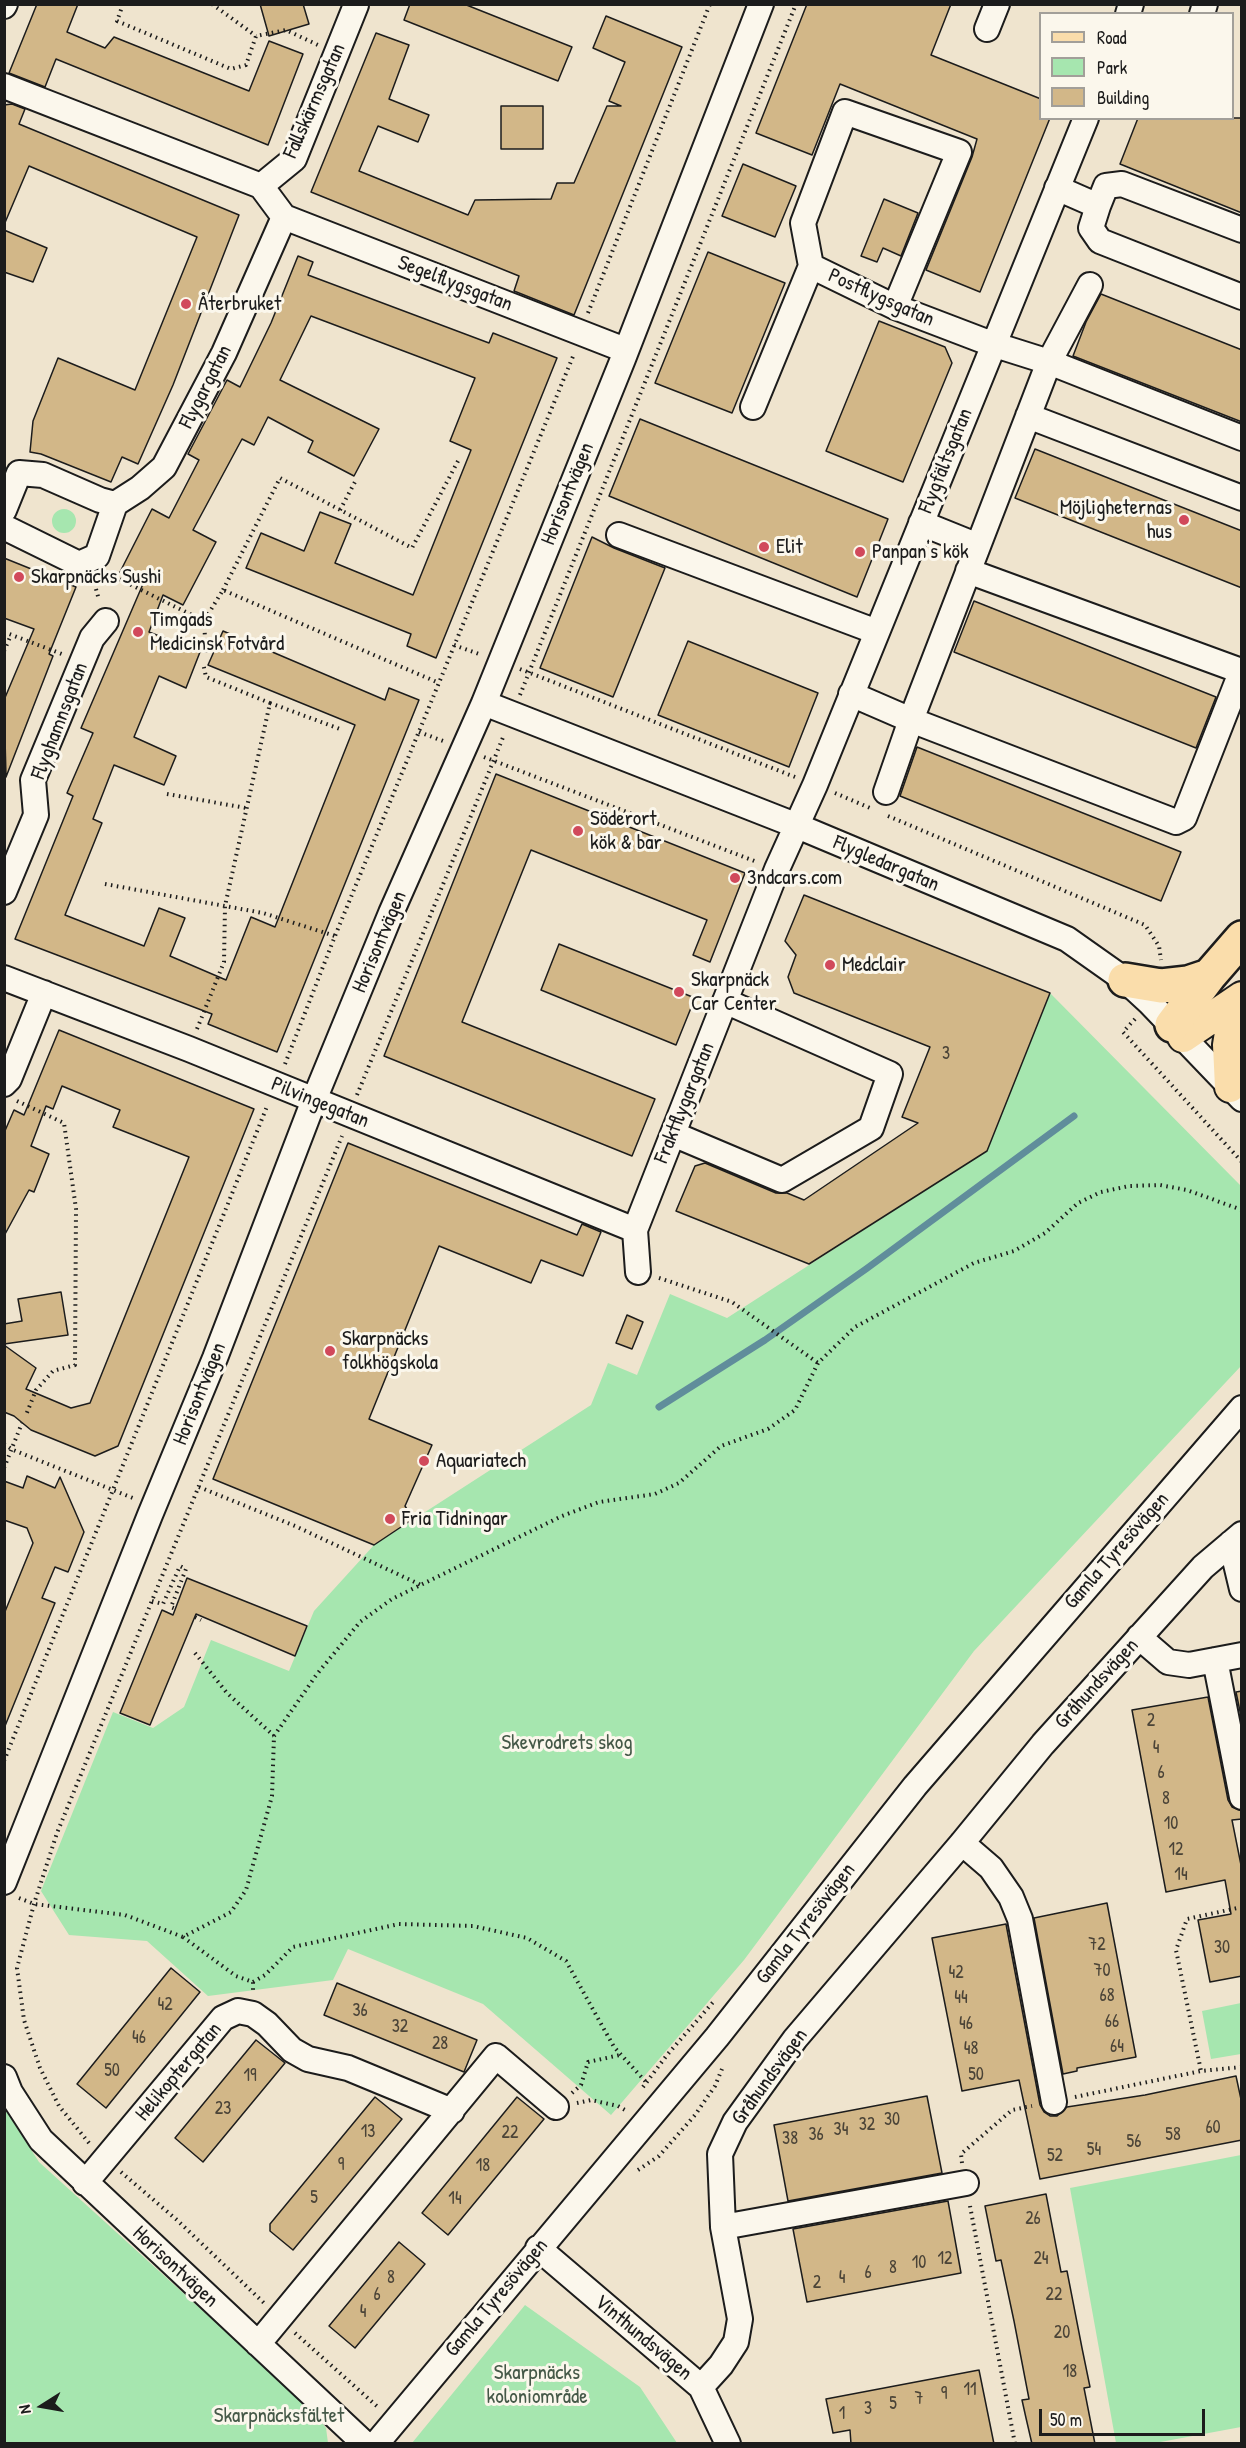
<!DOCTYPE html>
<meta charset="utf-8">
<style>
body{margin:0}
#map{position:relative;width:1246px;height:2448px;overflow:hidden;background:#efe4ce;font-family:"Patrick Hand",sans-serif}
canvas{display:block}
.frame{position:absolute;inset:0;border:6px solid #1c1c1c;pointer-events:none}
.legend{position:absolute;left:1039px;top:12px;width:195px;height:108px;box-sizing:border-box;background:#fbf7ec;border:2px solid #a29f99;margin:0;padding:8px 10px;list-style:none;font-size:18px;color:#1c1c1c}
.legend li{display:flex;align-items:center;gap:12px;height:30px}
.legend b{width:30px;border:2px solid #a29f99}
.north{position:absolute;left:12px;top:2376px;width:60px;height:60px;-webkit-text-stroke:4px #fbf7ec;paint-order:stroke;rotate:259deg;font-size:16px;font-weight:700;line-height:24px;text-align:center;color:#1c1c1c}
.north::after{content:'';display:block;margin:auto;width:21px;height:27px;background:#1c1c1c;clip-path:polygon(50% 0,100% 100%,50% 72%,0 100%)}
.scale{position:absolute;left:1039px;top:2409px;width:166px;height:27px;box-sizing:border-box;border:3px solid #1c1c1c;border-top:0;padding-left:8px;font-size:18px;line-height:21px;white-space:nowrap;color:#1c1c1c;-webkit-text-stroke:4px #fbf7ec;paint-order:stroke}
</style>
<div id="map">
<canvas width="1246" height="2448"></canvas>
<div class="frame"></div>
<ul class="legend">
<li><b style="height:8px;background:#faddab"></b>Road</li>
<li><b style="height:16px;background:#a6e6af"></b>Park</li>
<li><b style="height:16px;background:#d2b788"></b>Building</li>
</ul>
<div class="north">N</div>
<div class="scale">50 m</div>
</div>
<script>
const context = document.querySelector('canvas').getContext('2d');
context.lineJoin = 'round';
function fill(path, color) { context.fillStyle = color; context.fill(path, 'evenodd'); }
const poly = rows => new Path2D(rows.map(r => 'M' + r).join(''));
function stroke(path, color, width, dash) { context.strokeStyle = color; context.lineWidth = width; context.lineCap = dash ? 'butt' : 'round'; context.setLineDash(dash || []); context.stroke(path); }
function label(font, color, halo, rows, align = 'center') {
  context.font = font + ' "Patrick Hand",sans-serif'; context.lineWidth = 6; context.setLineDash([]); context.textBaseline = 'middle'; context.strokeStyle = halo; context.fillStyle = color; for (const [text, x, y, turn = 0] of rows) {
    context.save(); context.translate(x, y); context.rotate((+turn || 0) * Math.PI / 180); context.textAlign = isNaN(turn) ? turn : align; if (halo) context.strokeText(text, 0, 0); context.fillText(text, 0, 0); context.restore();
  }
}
fill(poly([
 '52 521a12 12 0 1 1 24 0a12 12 0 1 1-24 0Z',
 [1050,993,1241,1186,1241,1366,974,1651,744,1960,611,2115,483,2004,348,1949,333,1980,208,1996,147,1941,69,1935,41,1891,113,1712,153,1728,184,1707,211,1640,289,1671,314,1611,374,1545,591,1405,608,1363,637,1375,670,1294,727,1318,986,1151],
 [1241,2003,1241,2054,1211,2059,1202,2011],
 [4,2105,15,2125,39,2162,312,2410,326,2428,328,2443,5,2443],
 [1241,2155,1241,2427,1155,2443,1116,2443,1070,2188],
 [525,2305,640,2387,677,2443,412,2443]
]), '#a6e6af');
stroke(poly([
 [659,1407,765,1340,866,1269,1074,1116]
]), '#608d9b', 7);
const building = poly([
 [37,4,78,4,67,32,105,48,114,37,249,91,269,41,303,54,268,145,56,59,45,87,9,73,37,4],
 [260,4,303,4,309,24,269,36,260,4],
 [410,4,464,4,572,47,558,81,404,20,410,4],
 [807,4,951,4,931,55,1041,99,1041,118,1050,118,980,292,926,270,972,157,977,139,840,84,812,155,756,133,807,4],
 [606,16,682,47,574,315,514,291,519,276,311,192,376,33,409,45,389,99,429,115,418,142,378,126,359,171,468,215,475,200,551,199,557,183,574,183,607,106,621,106,609,101,625,62,593,48,606,16],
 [12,104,25,109,19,124,239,215,173,385,138,464,122,457,111,482,41,454,30,452,33,421,58,358,135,390,197,237,29,166,4,225,4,105,12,104],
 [501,106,543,106,543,149,501,149,501,106],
 [1138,118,1242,118,1242,213,1120,164,1138,118],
 [743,164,796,186,775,237,722,216,743,164],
 [884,199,918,213,901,256,883,248,877,262,861,256,884,199],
 [4,230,47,248,33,282,4,272,4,230],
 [708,252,785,283,732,413,655,383,708,252],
 [298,256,313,262,308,275,489,343,493,333,557,358,436,658,407,646,411,634,246,568,261,533,304,551,320,512,351,524,335,563,413,595,471,450,450,441,475,378,311,316,280,380,379,429,354,476,308,452,313,441,268,417,254,445,242,439,193,530,216,542,183,605,163,595,149,632,200,652,186,688,159,676,134,737,176,756,164,785,114,765,93,819,102,823,65,915,144,946,159,908,185,918,170,956,226,980,251,917,275,927,355,725,208,665,223,631,385,700,389,688,419,700,277,1052,208,1024,212,1014,15,939,73,796,67,793,93,733,81,728,143,584,120,572,152,509,169,518,199,460,188,454,227,380,240,387,271,323,298,256],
 [1101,294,1242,350,1242,422,1073,356,1086,322,1101,294],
 [879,321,945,347,952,363,903,482,826,451,879,321],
 [640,419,888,519,857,597,609,496,640,419],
 [1035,449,1242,531,1242,588,1015,498,1035,449],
 [592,537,614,548,665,568,613,697,540,668,592,537],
 [4,558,76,587,49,654,53,656,6,777,4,700,34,629,4,618,4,558],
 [974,601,1216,697,1196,748,954,652,974,601],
 [688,641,818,693,789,767,658,715,688,641],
 [917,747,1181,852,1161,901,900,796,917,747],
 [496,774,745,873,710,962,693,955,707,920,531,850,462,1022,655,1099,632,1156,384,1056,496,774],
 [804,895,1050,993,987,1151,809,1264,676,1211,695,1166,705,1163,776,1193,787,1193,804,1200,918,1123,902,1117,930,1047,794,993,788,977,796,955,785,941,804,895],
 [559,944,695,998,676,1045,541,990,559,944],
 [59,1030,254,1109,118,1446,95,1456,31,1430,14,1416,4,1412,4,1345,36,1368,26,1389,71,1408,90,1403,189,1157,113,1127,120,1110,62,1086,53,1109,46,1106,31,1146,49,1154,34,1192,29,1190,4,1236,4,1133,14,1110,24,1115,59,1030],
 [348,1143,577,1235,582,1224,601,1232,583,1276,541,1260,531,1283,439,1246,369,1419,432,1445,405,1506,413,1519,374,1545,213,1479,348,1143],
 [61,1292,68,1335,4,1344,4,1324,22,1321,18,1299,61,1292],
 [627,1315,643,1322,632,1349,616,1343,627,1315],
 [27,1476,55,1488,60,1477,84,1532,68,1572,55,1567,42,1598,55,1603,5,1726,4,1614,33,1543,27,1528,4,1520,4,1481,23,1488,27,1476],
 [187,1578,307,1626,295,1656,196,1614,150,1725,120,1713,162,1610,173,1615,187,1578],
 [1242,1691,1242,1721,1236,1692,1242,1691],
 [1208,1697,1228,1800,1232,1807,1242,1811,1242,1819,1232,1820,1242,1870,1242,1976,1210,1982,1198,1920,1231,1914,1225,1880,1166,1892,1132,1710,1208,1697],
 [1107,1903,1136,2057,1077,2068,1077,2071,1063,2074,1034,1918,1107,1903],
 [1006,1924,1040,2105,1044,2112,1050,2116,1057,2116,1067,2107,1145,2095,1236,2076,1242,2104,1242,2140,1040,2179,1019,2080,962,2091,932,1938,1006,1924],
 [171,1968,200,1992,106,2108,77,2084,171,1968],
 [337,1983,477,2040,464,2072,324,2015,337,1983],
 [256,2040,285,2063,203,2162,175,2138,256,2040],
 [927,2096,942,2173,788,2201,774,2125,927,2096],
 [375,2097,402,2119,293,2250,270,2231,270,2224,375,2097],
 [517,2097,544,2119,448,2235,422,2213,517,2097],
 [1046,2194,1061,2272,1067,2271,1082,2348,1090,2387,1084,2388,1095,2444,1032,2444,1026,2418,1022,2400,1029,2399,1014,2321,1001,2260,996,2261,985,2206,1046,2194],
 [948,2201,961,2273,807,2302,793,2229,948,2201],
 [399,2242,425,2264,355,2348,329,2326,399,2242],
 [979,2370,994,2444,851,2444,850,2430,833,2433,826,2399,979,2370]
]);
fill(building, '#d2b788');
stroke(building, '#1c1c1c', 1.5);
const minor = poly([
 [4,6,5,4],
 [1128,14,1131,4],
 [1202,14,1205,4],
 [987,29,997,4],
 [4,86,261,186],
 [1057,188,1098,206,1091,228,1100,241,1242,297],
 [1098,206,1106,186,1122,184,1242,230],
 [284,217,625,350],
 [284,217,261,186,294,159,356,5],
 [811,266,803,223,845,112,959,152,895,307],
 [753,407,811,266,895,307,992,344,1049,362,1242,438],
 [1028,416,1242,498],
 [115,504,140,488,164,467,224,353,284,217],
 [4,510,19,473,43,475,100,500,115,504],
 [921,523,978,546],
 [4,527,79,564,97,556,115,504],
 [619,535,877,632],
 [968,571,1241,671],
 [851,694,911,720,1176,822,1184,818,1242,670],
 [484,703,795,825,1067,939,1125,980,1150,1003,1242,1099],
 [886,792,911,720,1049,362,1090,285],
 [4,892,36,815,33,780,92,638,106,621],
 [4,978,189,1049,635,1230],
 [4,1084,9,1079,44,993],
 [673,1134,782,1180,871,1128,890,1074,725,1001],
 [638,1272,635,1230,777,869,815,785,1086,118],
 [1231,1543,1242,1589],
 [1139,1637,1168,1662,1189,1665,1242,1655],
 [1215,1660,1242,1797],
 [962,1843,991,1868,1011,1897,1020,1919,1054,2102],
 [4,1882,150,1515,215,1358,314,1100,391,913,484,703,623,359,761,4],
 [4,2077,10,2092,41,2140,365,2444],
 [85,2183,223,2018,238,2011,253,2014,267,2024,292,2050,308,2059,348,2068,452,2111],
 [723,2227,966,2183],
 [538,2248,701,2387,728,2444],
 [258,2344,496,2056,556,2107],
 [701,2387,721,2365,736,2342,740,2319,723,2227,720,2154,735,2122,795,2039,962,1843,1043,1744,1203,1567,1242,1534],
 [376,2444,717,2037,915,1786,1242,1408]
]);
const major = poly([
 [1183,1037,1242,997],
 [1230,1087,1228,1045,1232,1020,1242,1006]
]);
const highway = poly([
 [1125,980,1161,986,1188,983,1209,976],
 [1172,1025,1209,976,1242,938]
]);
stroke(minor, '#1c1c1c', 28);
stroke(major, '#1c1c1c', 34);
stroke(highway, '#1c1c1c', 38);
stroke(poly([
 [123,4,117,21,231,69,246,65,256,36,286,30,318,45],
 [212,4,256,36],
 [588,313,710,4],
 [340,510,356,480],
 [109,574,204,621,223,590,439,683],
 [96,589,99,600],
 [223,590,280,478,412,548,458,461],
 [204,621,206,655],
 [4,632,62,654],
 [454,645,482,655],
 [4,651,11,635],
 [520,669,795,777],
 [520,695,796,4],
 [270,703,340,729],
 [419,732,443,741],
 [484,757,757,862],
 [835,793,870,808],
 [167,794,246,808],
 [888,816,1145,925,1159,946,1161,960],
 [105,884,263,913,335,936],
 [1135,1019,1123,1032,1242,1162],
 [197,1029,224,962,225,906,270,703,206,677,203,663],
 [285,1064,335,936,574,354],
 [357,1095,504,735],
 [17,1101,64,1123,76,1209,75,1365,53,1371,36,1390,26,1415],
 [659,1278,732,1302,818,1363],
 [4,1444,13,1450,133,1498],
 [4,1468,22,1423],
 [199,1487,295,1526,421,1585],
 [152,1601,163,1604,180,1566,186,1569,171,1607,176,1609],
 [195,1617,201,1620],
 [195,1653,227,1693,274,1736],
 [4,1761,268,1104],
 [19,1898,34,1904,125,1915,183,1937,231,1912,246,1890,272,1796,274,1736,317,1674,360,1622,392,1599,562,1516,599,1502,655,1494,679,1483,721,1446,768,1429,795,1410,818,1363,855,1327,974,1263,1014,1251,1045,1233,1078,1203,1101,1192,1129,1186,1160,1185,1187,1190,1242,1210],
 [1242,1907,1187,1919,1176,1950,1201,2071,1242,2067],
 [183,1937,236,1976,253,1982,253,1991],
 [253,1982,265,1975,293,1947,399,1924,473,1926,527,1938,566,1961,614,2047,646,2082],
 [643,2087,667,2055,715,2000],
 [572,2093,581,2085,588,2062,620,2055],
 [1075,2097,1201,2071],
 [577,2103,591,2100,618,2106,627,2111],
 [89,2143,59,2106,40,2068,24,2020,17,1968,34,1904,57,1833,342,1136],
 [962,2163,961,2154,1012,2110,1032,2106],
 [638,2170,659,2156,695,2115,715,2086,722,2069],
 [121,2172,177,2220,264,2303],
 [970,2206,1015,2444],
 [295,2333,379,2408]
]), '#1c1c1c', 4, [1.5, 4.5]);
stroke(minor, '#fbf7ec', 24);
stroke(major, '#faddab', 30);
stroke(highway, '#faddab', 33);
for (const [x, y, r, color] of [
 [186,304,6,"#d1495b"],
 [1184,520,6,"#d1495b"],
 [764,547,6,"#d1495b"],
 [860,552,6,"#d1495b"],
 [19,577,6,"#d1495b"],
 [138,632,6,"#d1495b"],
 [578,831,6,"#d1495b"],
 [735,878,6,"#d1495b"],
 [830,965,6,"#d1495b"],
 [679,992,6,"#d1495b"],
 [330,1351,6,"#d1495b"],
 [424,1461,6,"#d1495b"],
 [390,1519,6,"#d1495b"]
]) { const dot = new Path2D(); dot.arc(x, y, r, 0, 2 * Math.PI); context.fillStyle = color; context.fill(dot); stroke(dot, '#fbf7ec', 2); }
label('18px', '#4a4337', null, [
 ["3",946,1054],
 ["2",1151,1721],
 ["4",1156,1748],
 ["6",1161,1773],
 ["8",1166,1799],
 ["10",1171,1824],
 ["12",1176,1850],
 ["14",1181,1875],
 ["72",1097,1945],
 ["30",1222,1948],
 ["70",1102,1971],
 ["42",956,1973],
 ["68",1107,1996],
 ["44",961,1998],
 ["42",165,2005],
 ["36",360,2011],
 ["66",1112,2022],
 ["46",966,2024],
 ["32",400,2027],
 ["46",139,2038],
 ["28",440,2044],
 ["64",1117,2047],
 ["48",971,2049],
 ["50",112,2071],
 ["50",976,2075],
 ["19",250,2076],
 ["23",223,2109],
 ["30",892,2120],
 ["32",867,2125],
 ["60",1213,2128],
 ["34",841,2130],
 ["13",368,2132],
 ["22",510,2133],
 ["36",816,2135],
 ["58",1173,2135],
 ["38",790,2139],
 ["56",1134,2142],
 ["54",1094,2150],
 ["52",1055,2156],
 ["9",341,2165],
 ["18",483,2166],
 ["5",314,2198],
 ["14",455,2199],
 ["26",1033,2219],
 ["12",945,2259],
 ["24",1041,2259],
 ["10",919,2263],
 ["8",893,2268],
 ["6",868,2273],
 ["8",391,2278],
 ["4",842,2278],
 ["2",817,2283],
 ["6",377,2295],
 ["22",1054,2295],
 ["4",363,2312],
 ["20",1062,2333],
 ["18",1070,2372],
 ["11",970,2390],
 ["9",944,2394],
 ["7",919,2399],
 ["5",893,2404],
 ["3",868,2409],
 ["1",842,2414]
]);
label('21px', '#1c1c1c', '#fbf7ec', [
 ["Fallskärmsgatan",315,101,-66],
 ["Segelflygsgatan",455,284,21],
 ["Postflygsgatan",881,298,24],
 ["Flygargatan",206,387,-63],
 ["Flygfältsgatan",946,461,-68],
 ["Horisontvägen",568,494,-68],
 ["Flyghamnsgatan",60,721,-69],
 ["Flygledargatan",886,864,23],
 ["Horisontvägen",380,942,-67],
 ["Pilvingegatan",320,1103,22],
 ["Fraktflygargatan",685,1103,-68],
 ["Horisontvägen",200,1394,-68],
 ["Gamla Tyresövägen",1117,1551,-49],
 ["Gråhundsvägen",1097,1684,-48],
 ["Gamla Tyresövägen",806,1924,-52],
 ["Helikoptergatan",179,2072,-50],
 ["Gråhundsvägen",770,2077,-54],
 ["Horisontvägen",175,2267,43],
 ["Gamla Tyresövägen",497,2298,-50],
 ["Vinthundsvägen",643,2338,40]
]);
label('21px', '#1c1c1c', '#fbf7ec', [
 ["Återbruket",198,304],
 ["Möjligheternas",1172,508,"right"],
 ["hus",1172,532,"right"],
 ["Elit",776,547],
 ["Panpan's kök",872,552],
 ["Skarpnäcks Sushi",31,577],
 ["Timgads",150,620],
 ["Medicinsk Fotvård",150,644],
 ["Söderort",590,819],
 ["kök & bar",590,843],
 ["3ndcars.com",747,878],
 ["Medclair",842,965],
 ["Skarpnäck",691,980],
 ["Car Center",691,1004],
 ["Skarpnäcks",342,1339],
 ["folkhögskola",342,1363],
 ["Aquariatech",436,1461],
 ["Fria Tidningar",402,1519]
], 'left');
label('21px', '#455948', '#fbf7ec', [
 ["Skevrodrets skog",567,1743],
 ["Skarpnäcks",537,2373],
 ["koloniområde",537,2397],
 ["Skarpnäcksfältet",279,2416]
]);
</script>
